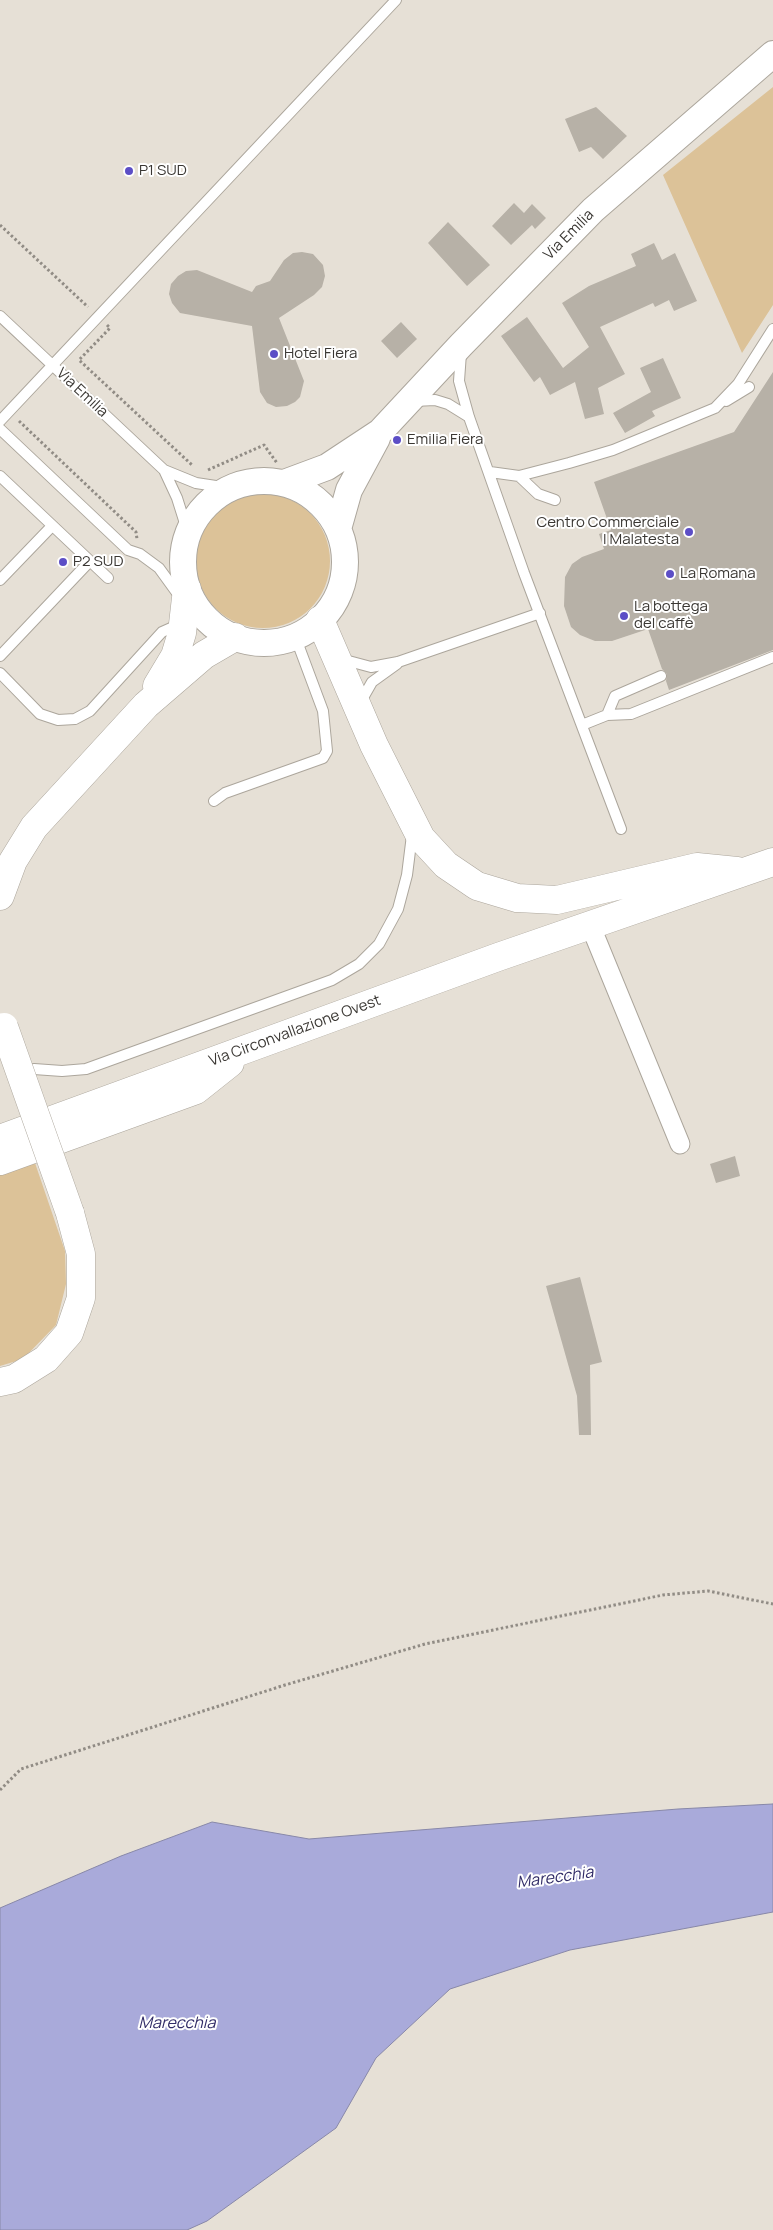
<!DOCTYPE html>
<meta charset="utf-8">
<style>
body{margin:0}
canvas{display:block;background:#e6e0d6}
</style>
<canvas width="773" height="2230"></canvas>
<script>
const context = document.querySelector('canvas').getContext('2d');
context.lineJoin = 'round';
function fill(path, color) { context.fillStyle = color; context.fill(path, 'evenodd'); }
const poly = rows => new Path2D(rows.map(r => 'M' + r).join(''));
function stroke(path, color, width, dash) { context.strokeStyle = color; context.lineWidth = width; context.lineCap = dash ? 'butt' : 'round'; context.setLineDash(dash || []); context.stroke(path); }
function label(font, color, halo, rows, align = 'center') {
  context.font = font + ' Manrope,sans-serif'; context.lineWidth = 4; context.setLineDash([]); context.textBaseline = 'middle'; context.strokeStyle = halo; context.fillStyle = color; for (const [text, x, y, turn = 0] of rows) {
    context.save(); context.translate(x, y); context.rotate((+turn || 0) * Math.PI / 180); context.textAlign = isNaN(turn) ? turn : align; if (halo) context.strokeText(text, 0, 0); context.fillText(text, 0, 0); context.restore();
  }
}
fill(poly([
 [773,87,773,305,742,353,663,175],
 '196 561a67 67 0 1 1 134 0a67 67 0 1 1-134 0Z',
 [34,1160,65,1251,66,1284,56,1325,23,1359,0,1366,0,1172]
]), '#dcc298');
const water = poly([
 [773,1804,773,1912,570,1950,450,1989,376,2058,336,2128,207,2221,187,2230,0,2230,0,1908,121,1856,212,1822,309,1839,678,1809,773,1804]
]);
fill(water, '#a9aada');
stroke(water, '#8888a8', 1);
fill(poly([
 [596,107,627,136,603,159,591,147,579,152,565,119],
 [514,203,524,213,532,204,546,218,535,229,532,225,511,245,492,226],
 [448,222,490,265,467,286,428,243],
 [654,243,662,260,675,253,697,301,674,311,669,300,655,307,653,303,600,327,625,374,598,388,604,414,585,419,575,382,550,395,540,377,534,382,501,336,527,317,563,368,589,347,562,303,589,286,636,266,631,254],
 [302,252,313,254,323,265,325,276,322,287,314,295,279,318,304,381,300,397,295,402,287,406,276,407,267,403,260,392,252,326,180,313,172,303,169,294,171,284,178,276,186,271,197,270,252,292,256,286,270,281,284,260,293,253],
 [401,322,417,339,397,358,381,341],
 [663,358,681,398,652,411,655,416,625,433,613,413,651,392,640,368],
 [773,372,773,650,669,690,666,681,667,674,662,669,648,629,612,641,595,641,580,635,571,627,564,606,565,577,572,564,582,557,604,549,599,534,611,530,594,482,734,432],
 [735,1156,740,1176,716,1183,710,1164],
 [580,1277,602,1362,590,1365,591,1435,579,1435,577,1396,546,1286]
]), '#b7b1a7');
const lane = poly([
 [0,316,164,470,177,498,188,533],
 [461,353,459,381,469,417,524,573,621,829],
 [414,401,435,400,448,404,469,417],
 [726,401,749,387],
 [0,421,396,0],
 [0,429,128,550,140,554,159,568,180,597],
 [164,470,196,483,229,488],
 [490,472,519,476,569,463,613,450,715,408,738,384,773,329],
 [0,476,108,578],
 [519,476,538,494,555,500],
 [0,580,52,526],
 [0,656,90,561],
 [341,659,371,667,398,662,540,613],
 [0,673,40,714,58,720,75,719,90,711,162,632,180,624],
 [360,703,372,682,397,664],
 [607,715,615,696,661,676],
 [582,725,607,715,631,714,773,657],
 [214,801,225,793,323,758,327,751,323,711,295,636],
 [34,1069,62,1071,86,1069,332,980,359,964,379,944,398,909,407,875,412,835]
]);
const street = poly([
 [591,927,680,1144]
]);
const secondary = poly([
 '183 562a81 81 0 1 1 162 0a81 81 0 1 1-162 0Z',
 [284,483,327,467,380,432,461,345,593,210,773,54],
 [338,529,349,490,377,438]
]);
const primary = poly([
 [320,620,374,745,421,838,446,865,477,886,517,898,557,900,697,867,737,871],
 [157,686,175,656,182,633,187,589],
 [0,896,13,861,34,827,146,705,204,655,235,637],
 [0,1139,498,957,773,862],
 [0,1161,196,1090,230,1063],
 [0,1382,14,1379,46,1359,69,1333,81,1298,81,1254,70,1213]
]);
stroke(lane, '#aca69c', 12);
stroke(street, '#aca69c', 21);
stroke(secondary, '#aca69c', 28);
stroke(primary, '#aca69c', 29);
stroke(poly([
 [0,225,88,307],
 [107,325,110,328,79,360,192,465],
 [19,421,136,532,137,539],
 [208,470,264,445,277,463],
 [0,1790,21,1769,285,1685,425,1644,663,1595,708,1591,773,1604]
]), '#918c85', 3, [2.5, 2.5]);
stroke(lane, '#fff', 10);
stroke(street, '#fff', 19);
stroke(secondary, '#fff', 26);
stroke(primary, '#fff', 28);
const primaryBridge = poly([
 [4,1027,70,1213]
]);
stroke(primaryBridge, '#aca69c', 29, []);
stroke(primaryBridge, '#fff', 28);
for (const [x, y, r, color] of [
 [129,171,5,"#5c4ec6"],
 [274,354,5,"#5c4ec6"],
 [397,440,5,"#5c4ec6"],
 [689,532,5,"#5c4ec6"],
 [63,562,5,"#5c4ec6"],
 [670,574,5,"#5c4ec6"],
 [624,616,5,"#5c4ec6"]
]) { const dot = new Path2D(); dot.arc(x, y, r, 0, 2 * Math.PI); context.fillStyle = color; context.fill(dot); stroke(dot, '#fff', 2); }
label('15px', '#3a3733', '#fff', [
 ["P1 SUD",139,171],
 ["Hotel Fiera",284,354],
 ["Emilia Fiera",407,440],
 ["Centro Commerciale",679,523,"right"],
 ["I Malatesta",679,540,"right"],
 ["P2 SUD",73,562],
 ["La Romana",680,574],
 ["La bottega",634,607],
 ["del caffè",634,624]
], 'left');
label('15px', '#3a3733', '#fff', [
 ["Via Emilia",569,235,-45],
 ["Via Emilia",82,393,43],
 ["Via Circonvallazione Ovest",295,1031,-20]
]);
label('italic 16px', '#312c67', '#fff', [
 ["Marecchia",555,1878,-8],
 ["Marecchia",177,2024]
]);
</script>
